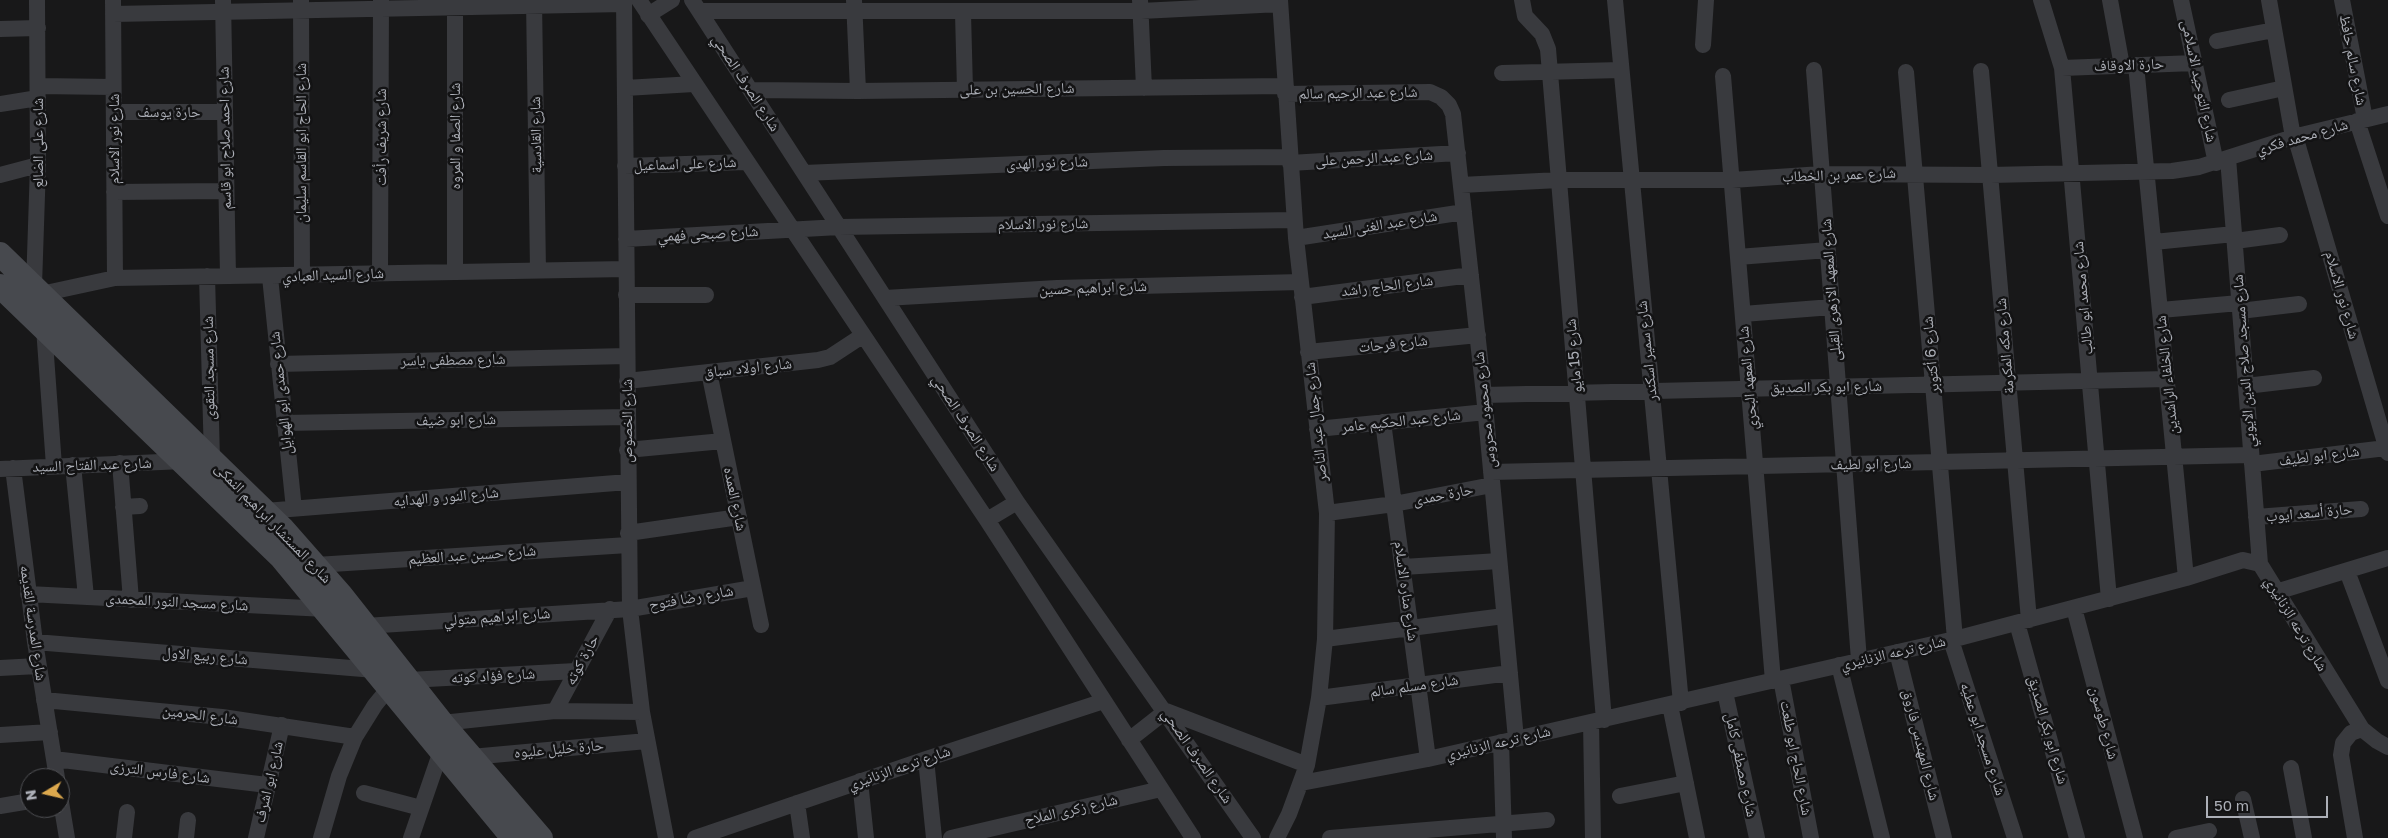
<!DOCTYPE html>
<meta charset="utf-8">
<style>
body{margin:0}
#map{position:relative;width:2388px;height:838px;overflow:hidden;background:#181819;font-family:"Golos Text",sans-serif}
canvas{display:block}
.north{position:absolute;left:20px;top:768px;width:50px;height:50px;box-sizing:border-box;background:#131314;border:1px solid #505155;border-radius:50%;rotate:261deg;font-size:14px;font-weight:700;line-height:20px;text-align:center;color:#acafb7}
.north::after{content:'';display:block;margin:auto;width:18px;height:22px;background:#dca84d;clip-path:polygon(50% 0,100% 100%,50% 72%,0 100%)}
.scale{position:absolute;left:2206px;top:796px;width:122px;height:22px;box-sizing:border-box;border:2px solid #acafb7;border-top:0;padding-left:6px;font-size:15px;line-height:18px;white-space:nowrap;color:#acafb7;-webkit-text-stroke:4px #131314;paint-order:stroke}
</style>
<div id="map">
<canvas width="2388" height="838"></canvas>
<div class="north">N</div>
<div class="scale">50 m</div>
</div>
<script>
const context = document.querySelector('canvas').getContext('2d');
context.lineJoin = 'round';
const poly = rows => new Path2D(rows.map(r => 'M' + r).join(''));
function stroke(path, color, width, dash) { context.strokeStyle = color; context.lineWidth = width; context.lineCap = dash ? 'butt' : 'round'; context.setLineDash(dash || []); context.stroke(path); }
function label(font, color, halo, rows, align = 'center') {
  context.font = font + ' "Golos Text","Noto Naskh Arabic",sans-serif'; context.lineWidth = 5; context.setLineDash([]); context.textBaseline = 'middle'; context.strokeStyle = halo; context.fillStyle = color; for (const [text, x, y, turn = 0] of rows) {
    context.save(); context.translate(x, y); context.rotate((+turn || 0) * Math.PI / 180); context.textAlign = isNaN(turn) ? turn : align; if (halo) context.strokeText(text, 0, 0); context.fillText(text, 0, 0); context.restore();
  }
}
stroke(poly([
 [113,0,115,278],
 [223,0,228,276],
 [301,0,302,275],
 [455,0,455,272],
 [534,0,538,270],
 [624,0,630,609,642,712,666,838],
 [639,0,987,520,1193,838],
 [692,0,1017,502,1253,838],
 [854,0,858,91],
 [1140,0,1144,88],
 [1522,0,1525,16,1542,34,1548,49,1604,720],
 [1615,0,1681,703],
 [2041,0,2062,68,2109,599],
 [2110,0,2122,66],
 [2181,0,2216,163],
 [2269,0,2293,137],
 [2342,0,2365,119],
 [700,11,1141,11,1280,4],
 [963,13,965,90],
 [113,14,624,4],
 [648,15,672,0],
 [0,29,38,28],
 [2217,41,2274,30],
 [1703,45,1706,0],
 [2136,65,2186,578],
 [2062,68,2195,63],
 [1814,70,1859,660],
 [1981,71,2029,620],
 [1906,72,1955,639],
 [1502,73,1621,70],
 [1723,76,1773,681],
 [38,86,113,87],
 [625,88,694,84],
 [751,90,858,91,1284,86],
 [1285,94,1430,92,1441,97,1449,105,1453,114,1484,395,1516,739],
 [2229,100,2284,88],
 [0,104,38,98],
 [114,112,225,112],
 [2357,121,2388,216],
 [2295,136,2388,453],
 [2228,158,2260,564],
 [1290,163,1458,153],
 [625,166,746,162],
 [804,173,1164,158,1290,157],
 [0,175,38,165],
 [1461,185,1559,180,1732,180,1822,174,1990,175,2172,171,2199,167,2293,137,2388,114],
 [114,192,226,191],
 [1296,238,1464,212],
 [626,239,839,227,1294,220],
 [2235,241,2280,235],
 [2154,242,2234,234],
 [1738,257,1828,250],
 [380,273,381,0],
 [207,276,212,459],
 [270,277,294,509],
 [34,286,38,165,37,0],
 [41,294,115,278,626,269],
 [626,295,706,295],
 [1302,297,1471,275],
 [885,298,1057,288,1301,282],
 [2161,310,2239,303],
 [2240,311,2299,304],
 [1743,314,1832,307],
 [44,328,54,466],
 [1308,352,1478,335],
 [278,364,627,356],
 [709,372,761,625],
 [627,381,818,360,830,357,862,336],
 [2246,386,2314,378],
 [1484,395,2167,379],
 [1383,422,1428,759],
 [284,423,627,417],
 [1317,429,1486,412],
 [627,450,723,441],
 [120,463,131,600],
 [2252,464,2386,448],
 [73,465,86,597],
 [13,468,35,642,57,778],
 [0,469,184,461],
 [1491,472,2251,455],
 [123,507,140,506],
 [265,511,628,482],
 [1327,513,1394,504,1492,485],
 [2256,517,2361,509],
 [987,520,1017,502],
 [628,533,739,517],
 [316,565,628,545],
 [1403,567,1499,561],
 [2347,571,2388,681],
 [2276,592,2388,558],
 [28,594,326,609],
 [2074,608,2135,838],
 [2017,623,2077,838],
 [365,626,630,609,753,588],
 [1325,639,1504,616],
 [1951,640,2015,838],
 [35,642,375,670],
 [1897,652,1944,838],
 [1839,665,1882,838],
 [0,668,38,666],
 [1781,679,1811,838],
 [409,680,576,671],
 [1725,692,1757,838],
 [1319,698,1510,673],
 [44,700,222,717,355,737],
 [1670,705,1697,838],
 [555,711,610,609],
 [1591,722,1593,838],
 [442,723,555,711,642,712],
 [0,735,50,732],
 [1129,740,1166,711,1307,765],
 [1501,742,1504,838],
 [471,757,647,741],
 [54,759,267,785],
 [926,759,934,838],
 [2291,768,2304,838],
 [860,781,866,838],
 [1301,783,1428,759,1955,639,2186,578,2243,560,2260,564,2362,729,2377,741,2388,747],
 [364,793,421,808],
 [60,796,67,838],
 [1620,796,1686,783],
 [2243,799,2252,838],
 [797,803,802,838],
 [0,806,30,801],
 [124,838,127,812],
 [186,838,188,820],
 [256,838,282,725],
 [321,838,339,776,355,737,375,705,389,688],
 [411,838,441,751],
 [695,838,926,759,1104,701],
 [951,838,1161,789],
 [1277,838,1289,814,1307,765,1319,698,1325,639,1327,513,1296,238,1280,0],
 [1330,838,1547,820],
 [2176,838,2209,831],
 [2355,838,2341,755,2343,743,2351,733,2362,729]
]), '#393a3e', 16);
stroke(poly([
 [0,254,282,528,341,595,442,723,541,838],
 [0,286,281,557,513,838]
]), '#47494e', 24);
label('15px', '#acafb7', '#131314', [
 ["شارع سالم حافظ",2353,60,79],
 ["حارة الاوقاف",2129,65,-2],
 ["شارع التوحيد الاسلامى",2199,81,78],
 ["شارع الصرف الصحي",746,83,57],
 ["شارع الحسين بن على",1017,89,-1],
 ["شارع عبد الرحيم سالم",1358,93,-1],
 ["حارة يوسف",169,112],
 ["شارع القادسية",536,135,-91],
 ["شارع الصفا و المروه",455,136,-90],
 ["شارع شريف رأفت",381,137,-90],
 ["شارع محمد فكري",2302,137,-16],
 ["شارع احمد صلاح ابو قاسم",225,138,-91],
 ["شارع نور الاسلام",114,139,-90],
 ["شارع على الضالع",38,143,-90],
 ["شارع الحاج ابو القاسم سليمان",301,143,-90],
 ["شارع عبد الرحمن على",1374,158,-3],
 ["شارع نور الهدى",1047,163,-2],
 ["شارع على اسماعيل",685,164,-2],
 ["شارع عمر بن الخطاب",1839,175,-2],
 ["شارع نور الاسلام",1043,224,-1],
 ["شارع عبد الغنى السيد",1380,225,-9],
 ["شارع صبحى فهمي",708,234,-3],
 ["شارع السيد العبادي",333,275,-2],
 ["شارع الحاج راشد",1387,286,-7],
 ["شارع ابراهيم حسين",1093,288,-2],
 ["شارع المعهد الازهرى القبلى",1831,290,-94],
 ["شارع نور الاسلام",2342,295,74],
 ["شارع محمد ابو طالب",2083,298,-95],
 ["شارع فرحات",1393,344,-6],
 ["شارع مكه المكرمة",2005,346,-95],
 ["شارع سمير اسكندر",1647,351,-96],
 ["شارع 6 أكتوبر",1931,355,-95],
 ["شارع 15 مايو",1574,356,-95],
 ["شارع مصطفى ياسر",453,360,-1],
 ["شارع مسجد صلاح الدين الايوبي",2244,361,-94],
 ["شارع مسجد التقوى",209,368,-91],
 ["شارع اولاد سباق",748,368,-6],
 ["شارع الخلفاء الراشدين",2167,375,-96],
 ["شارع المعهد البحري",1748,378,-95],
 ["شارع ابو بكر الصديق",1826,387,-1],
 ["شارع حمدى ابو الهوايل",281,393,-96],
 ["شارع محمود محروس",1485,410,-96],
 ["شارع ابو ضيف",456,420,-1],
 ["شارع الخصوص",627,421,-90],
 ["شارع عبد الحكيم عامر",1401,421,-6],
 ["شارع جمال عبد الناصر",1316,422,-96],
 ["شارع الصرف الصحي",966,423,57],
 ["شارع ابو لطيف",2319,456,-7],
 ["شارع ابو لطيف",1871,464,-1],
 ["شارع عبد الفتاح السيد",92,465,-2],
 ["حارة حمدى",1443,495,-11],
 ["شارع النور و الهدايه",446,497,-5],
 ["شارع العمده",735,499,78],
 ["حارة أسعد ايوب",2309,513,-5],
 ["شارع المستشار ابراهيم النمكى",273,523,46],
 ["شارع حسين عبد العظيم",472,555,-4],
 ["شارع مناره الاسلام",1406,591,82],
 ["شارع رضا فتوح",691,598,-10],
 ["شارع مسجد النور المحمدى",177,602,3],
 ["شارع ابراهيم متولي",497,617,-4],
 ["شارع المدرسة القديمه",33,623,82],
 ["شارع ترعه الزنانيري",2296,624,59],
 ["شارع ترعه الزنانيري",1893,653,-13],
 ["شارع ربيع الاول",205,656,5],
 ["حارة كوته",582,660,-62],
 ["شارع فؤاد كوته",493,676,-3],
 ["شارع مسلم سالم",1414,686,-8],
 ["شارع الحرمين",200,715,7],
 ["شارع طوسون",2104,723,75],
 ["شارع ابو بكر الصديق",2048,730,74],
 ["شارع مسجد ابو عطيه",1983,739,72],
 ["شارع ترعه الزنانيري",1498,743,-13],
 ["شارع المهندس فاروق",1921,745,76],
 ["حارة خليل عليوه",559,749,-5],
 ["شارع الصرف الصحي",1197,756,55],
 ["شارع الحاج ابو طلعت",1796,758,79],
 ["شارع مصطفى كامل",1741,765,78],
 ["شارع ترعه الزنانيري",899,768,-19],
 ["شارع فارس الترزى",160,772,7],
 ["شارع ابو اشرف",269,782,-77],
 ["شارع زكرى الملاح",1071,810,-13]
]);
</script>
